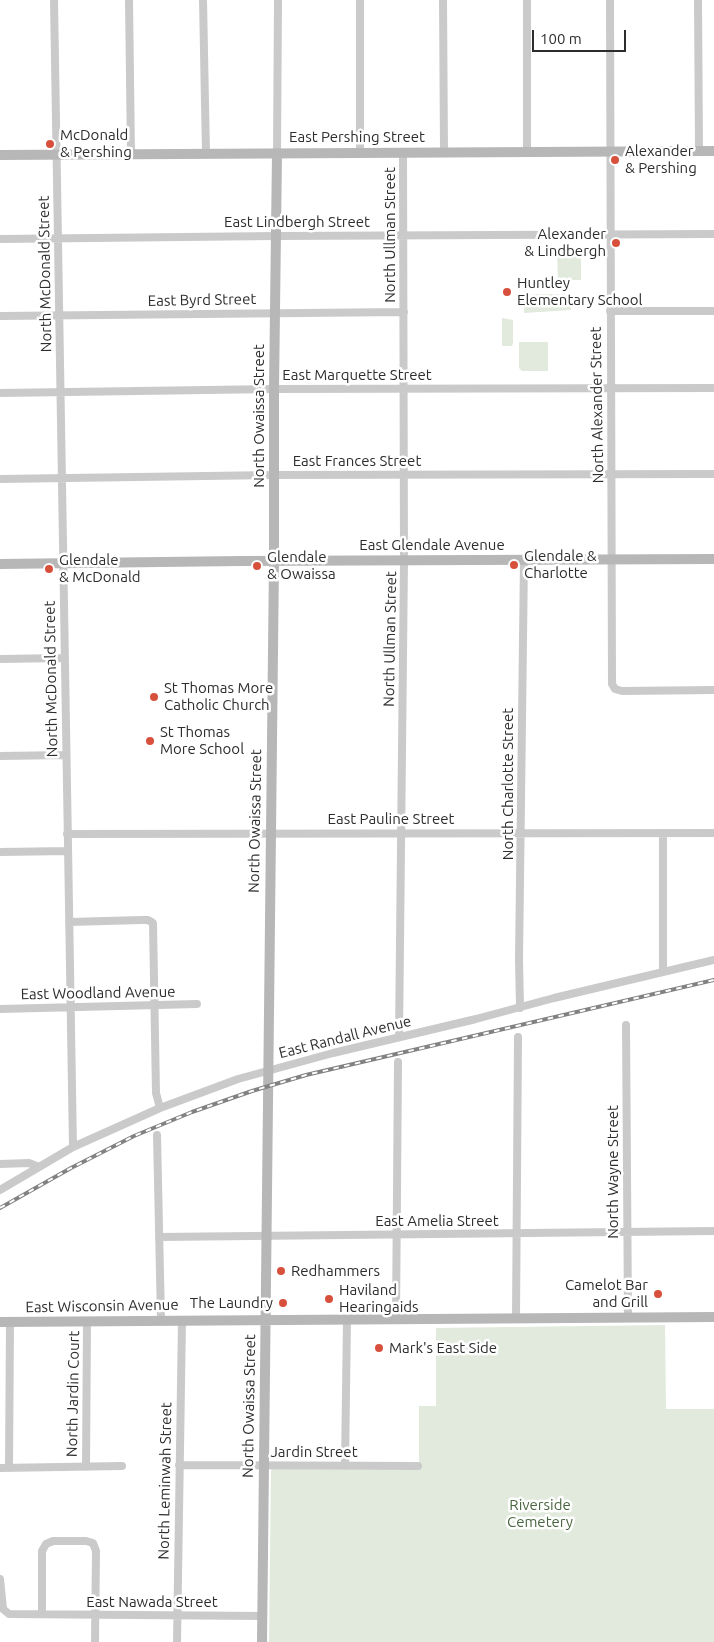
<!DOCTYPE html>
<style>
body{margin:0}
#map{position:relative;width:714px;height:1642px;overflow:hidden;background:#fff;font-family:Ubuntu,sans-serif}
canvas{display:block}
.scale{position:absolute;left:532px;top:30px;width:94px;height:22px;box-sizing:border-box;border:2px solid #2d2d2d;border-top:0;padding-left:6px;font-size:15px;line-height:18px;white-space:nowrap;color:#2d2d2d;-webkit-text-stroke:4px #fff;paint-order:stroke}
</style>
<div id="map">
<canvas width="714" height="1642"></canvas>
<div class="scale">100 m</div>
</div>
<script>
const context = document.querySelector('canvas').getContext('2d');
context.lineJoin = 'round';
function fill(path, color) { context.fillStyle = color; context.fill(path, 'evenodd'); }
const poly = rows => new Path2D(rows.map(r => 'M' + r).join(''));
function stroke(path, color, width, dash) { context.strokeStyle = color; context.lineWidth = width; context.lineCap = dash ? 'butt' : 'round'; context.setLineDash(dash || []); context.stroke(path); }
function label(font, color, halo, rows, align = 'center') {
  context.font = font + ' Ubuntu,sans-serif'; context.lineWidth = 5; context.setLineDash([]); context.textBaseline = 'middle'; context.strokeStyle = halo; context.fillStyle = color; for (const [text, x, y, turn = 0] of rows) {
    context.save(); context.translate(x, y); context.rotate((+turn || 0) * Math.PI / 180); context.textAlign = isNaN(turn) ? turn : align; if (halo) context.strokeText(text, 0, 0); context.fillText(text, 0, 0); context.restore();
  }
}
fill(poly([
 [557,250,581,250,581,280,558,280],
 [546,294,570,295,571,310,524,313,525,295],
 [502,318,513,320,513,343,512,346,502,346],
 [519,342,548,342,548,371,522,371,519,368],
 [665,1325,666,1409,714,1409,714,1642,269,1642,271,1471,272,1469,419,1470,419,1406,436,1406,436,1328]
]), '#e1eadc');
stroke(poly([
 [54,0,73,1147],
 [129,0,131,154],
 [203,0,206,154],
 [360,0,360,153],
 [443,0,444,152],
 [527,0,527,151],
 [610,0,612,684,615,689,622,691,714,690],
 [698,0,699,151],
 [277,153,278,0],
 [0,239,275,236,714,234],
 [610,311,714,311],
 [0,316,404,312],
 [0,393,274,389,714,388],
 [0,479,274,475,714,474],
 [0,659,65,658],
 [0,756,66,755],
 [67,834,714,833],
 [0,852,68,851],
 [69,922,142,920,148,920,153,923,156,1093,160,1108],
 [663,971,663,833],
 [520,1008,519,960,524,560],
 [0,1009,197,1004],
 [626,1025,628,1318],
 [399,1037,404,560,403,152],
 [157,1135,161,1320],
 [0,1164,29,1163,39,1167],
 [0,1190,73,1147,160,1108,238,1079,333,1053,476,1019,554,998,714,960],
 [159,1237,714,1231],
 [516,1318,518,1037],
 [396,1319,398,1062],
 [179,1465,418,1466],
 [345,1466,347,1319],
 [86,1467,87,1321],
 [0,1468,122,1466],
 [9,1468,10,1322],
 [0,1579,3,1609,9,1614,262,1616],
 [42,1614,42,1551,46,1544,53,1541,86,1541,93,1543,96,1551,95,1642],
 [177,1642,182,1320]
]), '#cacaca', 8);
stroke(poly([
 [0,155,714,151],
 [0,564,242,561,714,559],
 [0,1322,714,1317],
 [262,1642,274,561,274,389,277,153]
]), '#b7b7b7', 10);
const rail = poly([
 [0,1208,71,1168,134,1136,192,1112,252,1091,306,1075,714,980]
]);
stroke(rail, '#828282', 4);
stroke(rail, '#fff', 2, [5.5]);
for (const [x, y, r, color] of [
 [50,144,5,"#d7503c"],
 [615,160,5,"#d7503c"],
 [616,243,5,"#d7503c"],
 [507,292,5,"#d7503c"],
 [514,565,5,"#d7503c"],
 [257,566,5,"#d7503c"],
 [49,569,5,"#d7503c"],
 [154,697,5,"#d7503c"],
 [150,741,5,"#d7503c"],
 [281,1271,5,"#d7503c"],
 [658,1294,5,"#d7503c"],
 [329,1299,5,"#d7503c"],
 [283,1303,5,"#d7503c"],
 [379,1348,5,"#d7503c"]
]) { const dot = new Path2D(); dot.arc(x, y, r, 0, 2 * Math.PI); context.fillStyle = color; context.fill(dot); stroke(dot, '#fff', 2); }
label('15px', '#2d2d2d', '#fff', [
 ["McDonald",60,135],
 ["& Pershing",60,152],
 ["Alexander",625,151],
 ["& Pershing",625,168],
 ["Alexander",606,234,"right"],
 ["& Lindbergh",606,251,"right"],
 ["Huntley",517,283],
 ["Elementary School",517,300],
 ["Glendale &",524,556],
 ["Charlotte",524,573],
 ["Glendale",267,557],
 ["& Owaissa",267,574],
 ["Glendale",59,560],
 ["& McDonald",59,577],
 ["St Thomas More",164,688],
 ["Catholic Church",164,705],
 ["St Thomas",160,732],
 ["More School",160,749],
 ["Redhammers",291,1271],
 ["Camelot Bar",648,1285,"right"],
 ["and Grill",648,1302,"right"],
 ["Haviland",339,1290],
 ["Hearingaids",339,1307],
 ["The Laundry",273,1303,"right"],
 ["Mark's East Side",389,1348]
], 'left');
label('15px', '#2d2d2d', '#fff', [
 ["East Pershing Street",357,137],
 ["East Lindbergh Street",297,222],
 ["North Ullman Street",390,235,-90],
 ["North McDonald Street",45,274,-91],
 ["East Byrd Street",202,300,-1],
 ["East Marquette Street",357,375],
 ["North Alexander Street",597,405,-91],
 ["North Owaissa Street",259,416,-90],
 ["East Frances Street",357,461],
 ["East Glendale Avenue",432,545],
 ["North Ullman Street",390,639,-89],
 ["North McDonald Street",51,679,-91],
 ["North Charlotte Street",508,784,-90],
 ["East Pauline Street",391,819],
 ["North Owaissa Street",255,821,-89],
 ["East Woodland Avenue",98,993,-1],
 ["East Randall Avenue",345,1037,-14],
 ["North Wayne Street",613,1172,-90],
 ["East Amelia Street",437,1221],
 ["East Wisconsin Avenue",102,1306,-1],
 ["North Jardin Court",73,1394,-89],
 ["North Owaissa Street",249,1406,-89],
 ["Jardin Street",314,1452],
 ["North Leminwah Street",165,1481,-89],
 ["East Nawada Street",152,1602]
]);
label('15px', '#49653e', '#fff', [
 ["Riverside",540,1505],
 ["Cemetery",540,1522]
]);
</script>
